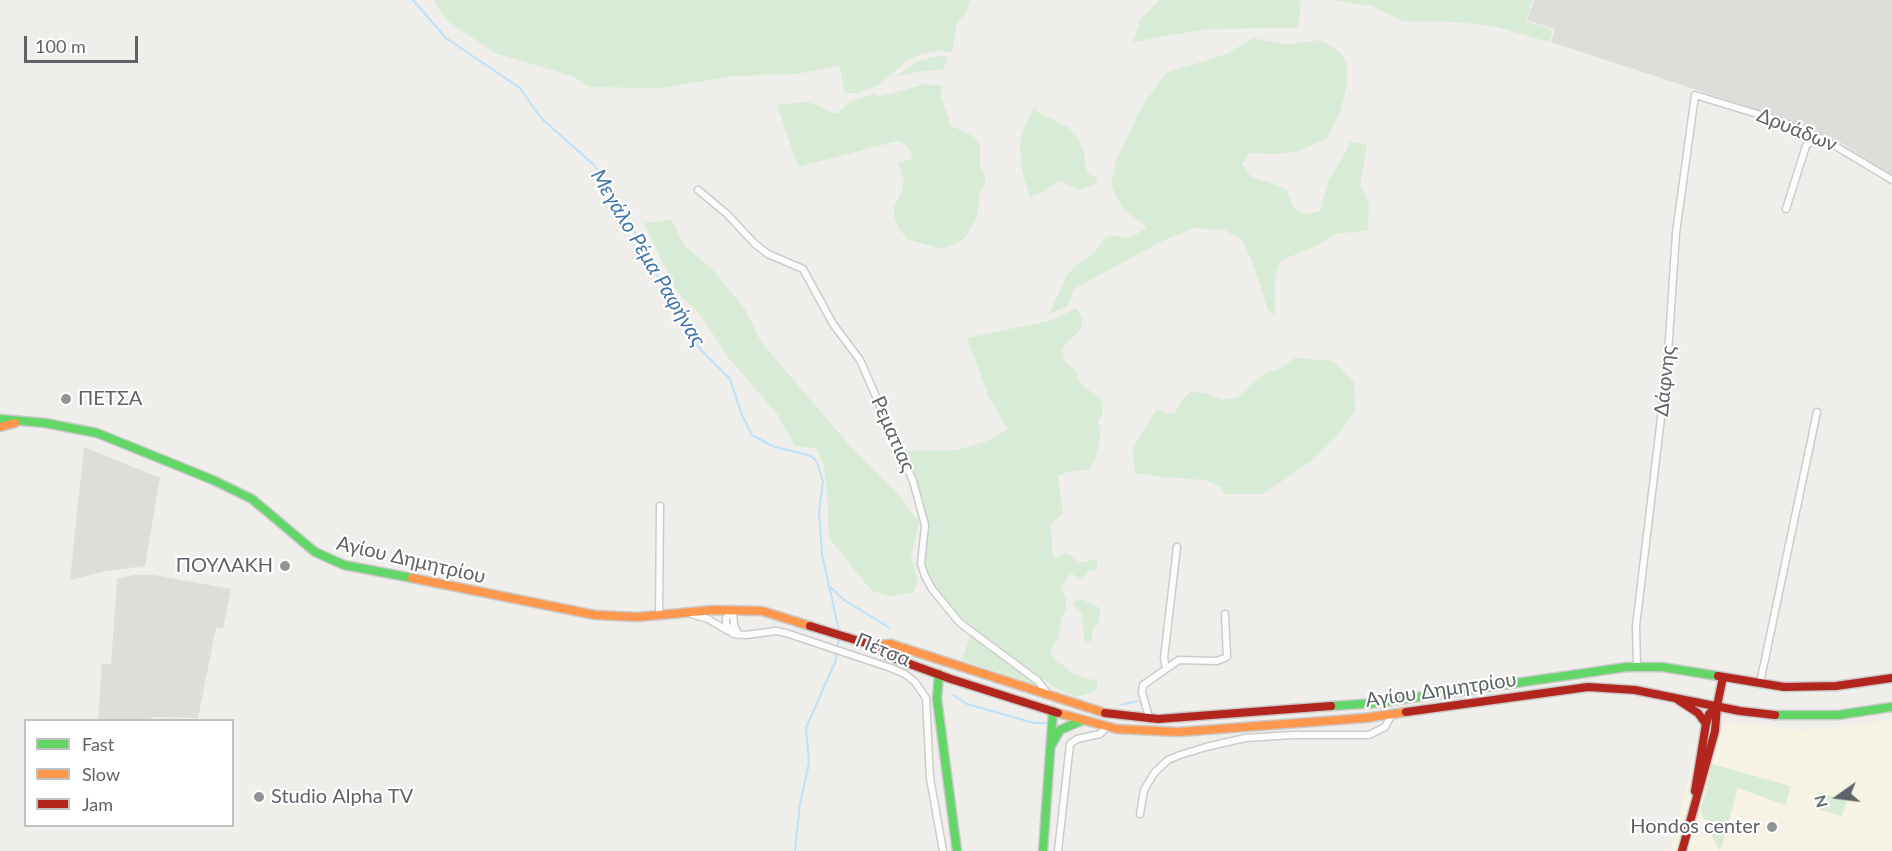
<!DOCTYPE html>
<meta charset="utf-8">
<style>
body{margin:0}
#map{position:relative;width:1892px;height:851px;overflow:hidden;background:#efeeea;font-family:Lato,sans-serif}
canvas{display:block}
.legend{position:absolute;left:24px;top:719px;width:210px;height:108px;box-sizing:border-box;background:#fff;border:2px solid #bfc1c3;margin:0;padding:8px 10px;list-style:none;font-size:18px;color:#5f6368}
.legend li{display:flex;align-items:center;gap:12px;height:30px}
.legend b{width:30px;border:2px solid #bfc1c3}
.north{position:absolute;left:1808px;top:767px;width:60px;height:60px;-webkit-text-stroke:4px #fff;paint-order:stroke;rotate:256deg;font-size:16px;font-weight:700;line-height:24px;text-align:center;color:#5f6368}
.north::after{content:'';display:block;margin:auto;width:21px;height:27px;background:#5f6368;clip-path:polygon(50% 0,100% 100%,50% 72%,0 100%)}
.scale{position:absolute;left:24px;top:36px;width:114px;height:27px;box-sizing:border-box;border:3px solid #5f6368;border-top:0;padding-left:8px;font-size:18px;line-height:21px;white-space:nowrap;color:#5f6368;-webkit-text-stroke:4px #fff;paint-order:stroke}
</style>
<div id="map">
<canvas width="1892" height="851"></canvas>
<ul class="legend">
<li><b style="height:8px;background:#63d668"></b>Fast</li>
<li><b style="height:8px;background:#ff974d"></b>Slow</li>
<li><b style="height:8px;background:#b3261e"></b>Jam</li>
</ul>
<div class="north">N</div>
<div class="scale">100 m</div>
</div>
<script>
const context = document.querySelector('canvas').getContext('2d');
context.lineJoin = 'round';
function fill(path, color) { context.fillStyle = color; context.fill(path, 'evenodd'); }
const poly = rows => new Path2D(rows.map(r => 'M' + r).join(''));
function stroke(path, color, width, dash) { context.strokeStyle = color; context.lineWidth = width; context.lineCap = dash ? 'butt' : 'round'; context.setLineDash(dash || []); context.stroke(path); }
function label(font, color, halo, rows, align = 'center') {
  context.font = font + ' Lato,sans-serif'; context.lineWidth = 4.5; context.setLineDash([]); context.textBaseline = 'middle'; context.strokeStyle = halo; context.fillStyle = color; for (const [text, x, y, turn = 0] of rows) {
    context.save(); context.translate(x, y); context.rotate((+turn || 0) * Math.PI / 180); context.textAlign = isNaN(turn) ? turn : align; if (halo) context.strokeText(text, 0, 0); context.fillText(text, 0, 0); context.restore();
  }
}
fill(poly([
 [1892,719,1892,851,1671,851,1701,724,1720,728,1727,722,1730,722,1801,730,1843,727]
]), '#f7f3e4');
fill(poly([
 [1534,0,1892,0,1892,176,1838,141,1761,111,1551,42,1555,29,1527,20],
 [84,447,160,478,145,566,106,571,70,580],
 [134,575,154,575,231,589,223,629,216,628,198,718,151,717,151,720,98,720,102,664,111,664,117,579]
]), '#dfddda');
fill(poly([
 [434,0,970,0,966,12,957,23,952,52,938,50,921,54,904,63,879,85,856,93,845,93,839,65,797,74,733,76,663,88,588,87,575,77,495,53,449,22,436,5],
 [1159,0,1298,0,1301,3,1298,28,1206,29,1133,42,1140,20],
 [1329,0,1532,0,1526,21,1553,30,1549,42,1493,26,1455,22,1403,21,1372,6],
 [1253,38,1286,45,1320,40,1340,52,1347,65,1347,85,1340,113,1327,138,1299,151,1274,154,1250,153,1242,164,1251,177,1268,182,1287,190,1293,207,1304,215,1320,211,1329,179,1343,158,1350,142,1367,144,1360,185,1369,204,1368,230,1336,234,1313,247,1280,261,1275,278,1275,315,1268,311,1254,266,1243,241,1225,230,1194,228,1162,241,1074,289,1067,306,1049,314,1066,277,1074,267,1095,252,1106,237,1114,235,1124,238,1137,234,1147,227,1124,210,1111,186,1116,161,1141,108,1166,73,1227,54],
 [938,56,948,57,943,70,920,71,895,77,918,61],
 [926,84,942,86,941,97,951,126,970,134,977,140,980,148,980,164,985,177,985,184,979,195,979,204,976,220,965,237,959,242,942,249,907,239,898,227,894,216,894,206,902,191,904,181,902,170,897,163,912,159,910,150,904,144,897,141,798,167,777,105,807,102,817,105,831,113,837,113,851,101,875,94,878,97],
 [1034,107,1038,112,1069,128,1077,136,1084,153,1086,168,1088,174,1096,177,1097,184,1078,190,1065,183,1058,181,1043,192,1030,197,1022,170,1020,143,1023,130],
 [671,220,685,246,713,270,745,309,761,342,851,447,899,495,919,522,911,556,918,582,913,592,891,597,871,590,829,538,827,494,824,466,816,448,795,446,778,415,727,356,702,317,677,292,644,223],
 [1076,308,1082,316,1082,324,1079,331,1067,342,1062,350,1064,359,1077,373,1079,382,1084,387,1100,398,1103,405,1102,415,1098,421,1101,433,1095,460,1089,470,1071,471,1058,476,1063,512,1051,525,1053,560,1061,554,1067,553,1079,563,1096,559,1098,565,1096,570,1089,571,1085,574,1084,578,1079,580,1073,574,1069,575,1061,589,1066,599,1066,609,1062,617,1057,640,1050,651,1054,658,1075,675,1097,681,1098,687,1093,692,1076,697,1054,687,982,636,953,610,941,594,930,578,926,567,927,520,918,487,902,451,956,450,987,441,1008,429,988,395,967,338,1053,320],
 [1295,358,1333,361,1354,382,1355,411,1337,436,1314,459,1263,494,1225,494,1220,486,1204,480,1163,477,1135,473,1133,448,1157,409,1167,413,1174,413,1182,400,1191,392,1205,393,1223,400,1238,397,1264,374,1279,369],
 [1081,599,1100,608,1099,623,1094,628,1091,641,1086,642,1084,638,1082,614,1073,606,1073,602],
 [970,636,1008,661,1036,685,962,660],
 [1712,764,1791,786,1785,805,1738,788,1720,851,1706,826,1707,820,1703,818,1701,810],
 [1818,792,1847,801,1842,816,1814,808]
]), '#d8ebd6');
stroke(poly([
 [413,0,446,38,520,88,541,118,595,166,621,206,673,306,700,349,730,379,742,415,752,435,772,446,811,456,817,462,823,481,819,513,822,554,839,631],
 [828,585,844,600,890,628],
 [953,695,967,704,1034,723,1047,723],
 [1121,705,1137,701],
 [795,851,800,804,809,763,806,728,836,660,839,637]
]), '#bfe0f9', 2);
const street = poly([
 [698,190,727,214,755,244,768,254,803,269,833,324,860,360,913,481,925,525,921,564,925,576,932,589,960,623,1038,681,1048,694],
 [1786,209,1806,146,1815,136],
 [733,609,734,626,739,635],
 [733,610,726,618,726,624,733,634,746,635,776,631,786,633,891,668,905,674,915,682,926,698,930,778,943,851],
 [691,614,708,619,728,631],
 [659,616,660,506],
 [1637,666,1636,626,1667,368,1676,233,1695,95,1777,120,1827,141,1892,180],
 [1166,668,1164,658,1177,547],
 [1760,683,1817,412],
 [1149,718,1142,692,1143,685,1179,660,1217,661,1227,657,1225,614],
 [1140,814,1144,790,1155,772,1168,760,1180,755,1206,747,1245,738,1293,735,1369,735,1385,727,1392,714],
 [1058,851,1070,744,1077,739,1100,734,1107,727]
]);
const fast = poly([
 [0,419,45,423,97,433,213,480,252,499,315,552,344,565,412,578],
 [939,674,937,699,957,851],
 [1331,706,1377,703,1627,667,1662,667,1718,676],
 [1775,715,1838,715,1892,707],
 [1052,744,1060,730,1083,720],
 [1043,851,1053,711]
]);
const slow = poly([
 [0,427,15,423],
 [412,578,595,615,638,617,713,610,762,611,810,626],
 [872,645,891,644,1105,713],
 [1058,713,1117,729,1178,732,1365,718,1406,712]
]);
const jam = poly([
 [810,626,872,645,888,656,951,679,1058,713],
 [1718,676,1784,687,1836,686,1892,678],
 [1678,700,1698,713,1706,724],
 [1406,712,1588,687,1635,690,1740,711,1775,715],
 [1105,713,1158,719,1331,706],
 [1695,791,1706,724,1709,714,1717,706],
 [1682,851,1715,731,1717,706,1723,677]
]);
stroke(street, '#cbcccc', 9);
stroke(fast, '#cacacb', 11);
stroke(slow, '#cacacb', 11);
stroke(jam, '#cacacb', 11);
stroke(street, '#fdfcfc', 6);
stroke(fast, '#63d668', 8);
stroke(slow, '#ff974d', 8);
stroke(jam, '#b3261e', 8);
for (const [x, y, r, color] of [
 [66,399,6,"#919496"],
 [285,566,6,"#919496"],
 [259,797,6,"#919496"],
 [1772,827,6,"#919496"]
]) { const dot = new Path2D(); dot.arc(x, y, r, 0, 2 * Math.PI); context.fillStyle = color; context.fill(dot); stroke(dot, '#fff', 2); }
label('20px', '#5f6368', '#fff', [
 ["Δρυάδων",1797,130,22],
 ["Δάφνης",1665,381,-84],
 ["Ρεματιας",893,434,66],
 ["Αγίου Δημητρίου",411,560,13],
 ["Πέτσα",883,650,22],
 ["Αγίου Δημητρίου",1441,690,-8]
]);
label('20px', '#5f6368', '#fff', [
 ["ΠΕΤΣΑ",78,399],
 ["ΠΟΥΛΑΚΗ",273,566,"right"],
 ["Studio Alpha TV",271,797],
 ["Hondos center",1760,827,"right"]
], 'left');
label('italic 21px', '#4174aa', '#fff', [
 ["Μεγάλο Ρέμα Ραφήνας",648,258,59]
]);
</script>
